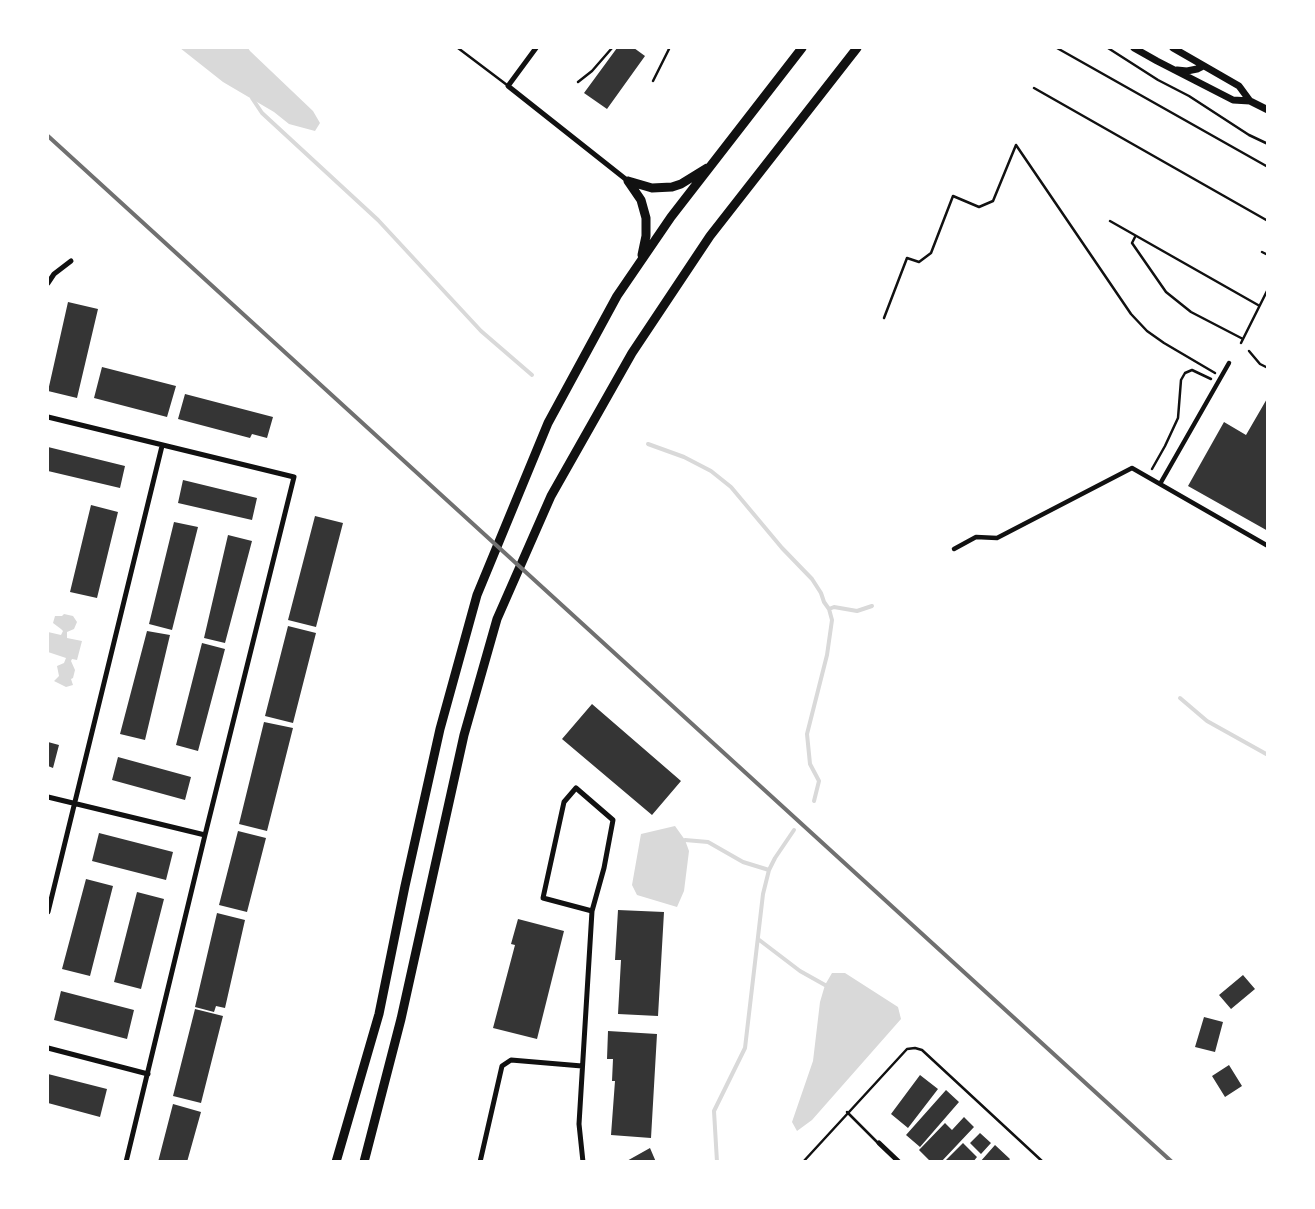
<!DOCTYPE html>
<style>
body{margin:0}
#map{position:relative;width:1315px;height:1209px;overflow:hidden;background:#fff;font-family:"Noto Serif",serif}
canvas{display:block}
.frame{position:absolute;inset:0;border:49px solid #fff;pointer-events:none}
</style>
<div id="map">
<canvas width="1315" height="1209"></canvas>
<div class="frame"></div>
</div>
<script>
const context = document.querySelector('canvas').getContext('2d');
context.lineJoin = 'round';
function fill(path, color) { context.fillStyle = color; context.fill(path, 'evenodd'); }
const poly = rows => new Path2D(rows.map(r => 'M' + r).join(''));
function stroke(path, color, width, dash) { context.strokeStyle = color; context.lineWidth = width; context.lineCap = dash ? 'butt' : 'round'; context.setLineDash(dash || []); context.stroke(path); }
fill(poly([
 [180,48,248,48,250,51,313,111,320,123,315,131,289,124,274,112,223,82],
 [64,614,73,616,77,622,74,629,67,632,67,638,82,641,77,660,72,659,71,661,75,670,73,678,71,679,73,685,66,687,54,681,59,676,57,666,64,663,66,658,48,652,48,632,61,635,63,631,61,629,53,623,55,616,62,616],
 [675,826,685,840,689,851,684,891,677,907,637,895,632,885,641,834],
 [832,973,845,973,898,1007,901,1019,812,1120,797,1131,792,1122,813,1061,820,1002,825,985]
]), '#d9d9d9');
stroke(poly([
 [252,98,262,113,378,220,481,331,532,375],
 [648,444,684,457,711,471,731,487,782,548,812,579,821,593,824,602,829,609,832,620,827,655,807,734,810,764,819,781,814,801],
 [829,609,834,607,857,611,872,606],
 [1180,698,1207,721,1268,755],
 [685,840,708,842,743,862,769,870],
 [758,939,800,971,825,985],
 [717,1162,714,1111,745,1048,763,894,769,870,775,858,794,830]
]), '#d9d9d9', 4);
fill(poly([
 [617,48,634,48,645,56,607,109,584,93],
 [68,302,98,309,77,398,48,391],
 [102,367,176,386,167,417,94,398],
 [185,394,273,417,267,438,252,434,250,438,178,419],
 [1268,397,1268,531,1188,486,1224,422,1246,435],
 [48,447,125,466,120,488,48,471],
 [183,480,257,498,252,520,178,503],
 [91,505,118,512,97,598,70,592],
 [315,516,343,523,316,627,288,620],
 [174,522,198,527,172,630,149,624],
 [228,535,252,541,225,643,204,638],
 [288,626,316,633,293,723,265,716],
 [147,631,170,635,145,740,120,734],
 [202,643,225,649,198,751,176,745],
 [592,704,681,781,652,815,562,739],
 [264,722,293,728,267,831,239,824],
 [48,742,59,745,53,768,48,766],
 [118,757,191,777,185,800,112,780],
 [238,831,266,838,247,912,219,905],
 [99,833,173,852,166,880,92,861],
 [86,879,113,886,90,976,62,969],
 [137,892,164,899,141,989,114,982],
 [618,910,664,912,658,1016,618,1014,621,960,615,960],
 [217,913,245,920,225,1008,216,1006,214,1012,195,1007],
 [518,919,564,931,537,1039,493,1028,515,945,511,944],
 [1243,975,1255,989,1231,1009,1219,995],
 [61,991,134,1010,127,1039,54,1020],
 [195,1009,223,1016,201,1103,173,1096],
 [1204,1017,1223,1022,1215,1052,1195,1047],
 [608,1031,657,1034,651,1138,611,1135,615,1081,612,1081,613,1059,607,1059],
 [1229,1065,1242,1086,1225,1097,1212,1076],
 [48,1074,107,1089,100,1117,48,1103],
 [920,1075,938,1089,908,1128,891,1114],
 [946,1090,959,1102,920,1147,906,1135],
 [173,1104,201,1112,187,1162,158,1162],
 [964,1117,974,1127,941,1162,931,1162,919,1150,945,1123,952,1130],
 [980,1133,991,1143,981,1154,970,1143],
 [963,1143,977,1157,973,1162,944,1162],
 [995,1145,1010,1159,1008,1162,980,1162],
 [650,1148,656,1162,625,1162]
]), '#353535');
stroke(poly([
 [1057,48,1268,167],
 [1108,48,1158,80,1189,96,1249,135,1268,144],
 [1034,88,1268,221],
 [1110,221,1258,305],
 [1135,237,1132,243,1166,292,1191,312,1243,339],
 [1262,252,1268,255],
 [884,318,907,258,919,262,931,253,953,196,979,207,993,201,1016,145,1131,314,1147,331,1164,343,1215,373],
 [1241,343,1268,289],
 [1249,351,1260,364,1268,368],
 [1152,469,1165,446,1178,418,1181,380,1185,373,1192,370,1211,379]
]), '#111', 2.5);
stroke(poly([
 [458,48,507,85],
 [653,81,669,49,668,48],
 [578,82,592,71,612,48],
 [847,1112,878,1143],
 [803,1162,907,1049,915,1048,922,1050,1043,1162]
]), '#111', 2.5);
stroke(poly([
 [1160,484,1229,363],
 [954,549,976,537,997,538,1132,468,1268,546]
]), '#111', 4.5);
stroke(poly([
 [536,48,508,86,628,181],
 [48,283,54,274,71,261],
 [48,417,294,477,205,835,126,1162],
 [48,797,205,835],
 [48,912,162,446],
 [48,1048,148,1074],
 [879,1143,899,1162],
 [480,1162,502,1066,511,1060,582,1066],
 [583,1162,579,1124,592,911,604,868,613,820,576,788,564,802,543,898,592,911]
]), '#111', 5);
stroke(poly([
 [1134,48,1157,61,1233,100,1250,101],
 [1173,48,1239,86,1250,101,1268,110],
 [1177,70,1187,71,1197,69,1203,66]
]), '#111', 7);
stroke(poly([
 [628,181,652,188,672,187,681,184,707,168],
 [628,181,641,200,646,218,646,236,642,255],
 [336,1162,379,1014,405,886,440,729,477,595,548,423,617,296,671,217,802,48],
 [364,1162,401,1019,464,735,497,619,551,496,632,353,710,236,857,48]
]), '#111', 9);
stroke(poly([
 [48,136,1172,1162]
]), '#707070', 4);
</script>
